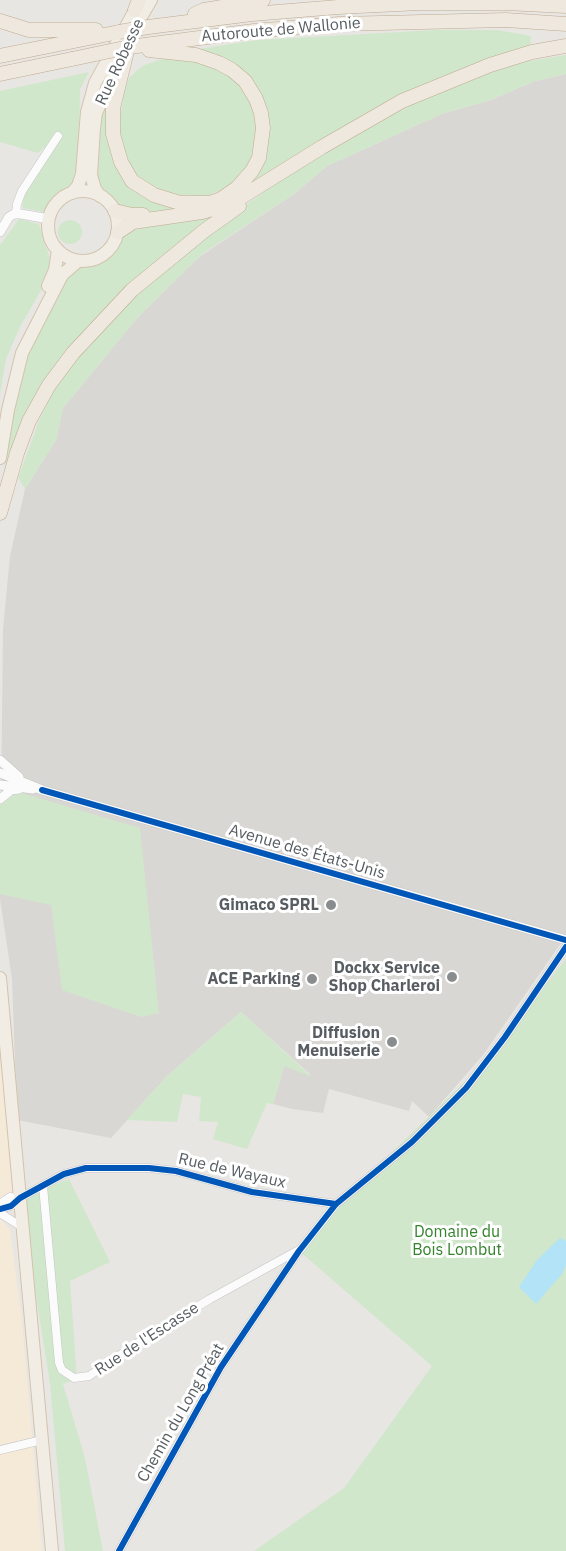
<!DOCTYPE html>
<meta charset="utf-8">
<style>
body{margin:0}
canvas{display:block;background:#e8e6e2}
</style>
<canvas width="566" height="1551"></canvas>
<script>
const context = document.querySelector('canvas').getContext('2d');
context.lineJoin = 'round';
function fill(path, color) { context.fillStyle = color; context.fill(path, 'evenodd'); }
const poly = rows => new Path2D(rows.map(r => 'M' + r).join(''));
function stroke(path, color, width, dash) { context.strokeStyle = color; context.lineWidth = width; context.lineCap = dash ? 'butt' : 'round'; context.setLineDash(dash || []); context.stroke(path); }
function label(font, color, halo, rows, align = 'center') {
  context.font = font + ' "IBM Plex Sans",sans-serif'; context.lineWidth = 6; context.setLineDash([]); context.textBaseline = 'middle'; context.strokeStyle = halo; context.fillStyle = color; for (const [text, x, y, turn = 0] of rows) {
    context.save(); context.translate(x, y); context.rotate((+turn || 0) * Math.PI / 180); context.textAlign = isNaN(turn) ? turn : align; if (halo) context.strokeText(text, 0, 0); context.fillText(text, 0, 0); context.restore();
  }
}
fill(poly([
 [0,994,20,1190,0,1203],
 [0,1219,10,1229,22,1322,42,1551,0,1551]
]), '#f5ead8');
fill(poly([
 [566,74,566,936,483,1055,429,1117,412,1101,409,1111,329,1089,323,1113,292,1109,273,1104,284,1066,311,1075,241,1012,167,1076,111,1138,17,1120,12,979,0,899,3,629,10,556,25,489,56,440,63,408,138,317,199,257,294,194,327,166,444,113,488,101,535,81]
]), '#d9d7d3');
fill(poly([
 [436,30,497,30,531,36,530,46,488,61,243,195,254,178,262,101,199,49,257,40],
 [566,55,566,74,535,81,488,101,444,113,327,166,294,194,202,254,138,317,63,408,56,440,25,489,18,478,40,418,62,376,111,319,154,278,244,206,284,178,323,154,376,123,415,103,489,72,517,63],
 [165,58,187,59,224,72,241,84,252,99,258,118,256,148,243,174,230,186,207,196,179,195,157,188,135,174,122,152,119,124,124,93,129,78,142,66],
 [89,72,80,89,78,186,62,194,44,212,23,208,22,191,56,138,38,153,0,142,0,91],
 [113,87,113,109,128,175,190,208,126,215,96,183,96,113],
 [237,204,182,240,118,295,79,336,43,389,0,495,22,364,69,275,80,267,95,265,107,260,114,253,122,237,133,226],
 [19,219,39,224,51,262,51,273,20,327,6,359,0,394,0,245],
 '58 232a12 12 0 1 1 24 0a12 12 0 1 1-24 0Z',
 [11,790,140,828,159,1013,141,1017,62,990,51,905,0,894,0,799],
 [566,959,566,1551,254,1551,344,1488,432,1366,299,1251,343,1200,487,1060],
 [241,1012,312,1077,284,1066,273,1104,267,1103,247,1149,213,1139,218,1122,199,1121,201,1097,183,1094,177,1122,127,1120,167,1076],
 [69,1179,110,1262,70,1281,77,1379,63,1384,85,1458,103,1551,65,1551,50,1383,20,1198]
]), '#d1e7cb');
fill(poly([
 [560,1238,566,1241,566,1265,562,1274,536,1304,519,1287,537,1260]
]), '#b2e3f6');
const minor = poly([
 [16,214,17,204,22,191,58,136],
 [43,1186,59,1363,62,1370,74,1378,89,1376,142,1340,210,1299,297,1251],
 [0,1204,10,1197,20,1198],
 [0,1209,11,1206,20,1198,64,1174,86,1168,149,1168,176,1171,252,1192,336,1204],
 [0,1213,22,1227],
 [0,1450,42,1440],
 [119,1551,221,1367,299,1251,336,1204,412,1142,466,1088,505,1037,566,947]
]);
const tertiary = poly([
 [0,232,9,217,14,214,21,214,49,219],
 [0,760,19,777],
 [0,773,42,790,566,940],
 [0,785,33,789],
 [0,799,11,790,19,789]
]);
const primary = poly([
 [131,34,151,0],
 '48 226a35 35 0 1 1 70 0a35 35 0 1 1-70 0Z',
 [72,193,78,186,82,174,87,112,95,83,139,3],
 [100,196,95,189,91,175,94,128,96,113,123,53],
 [48,286,55,270,58,250],
 [0,458,8,410,22,353,62,275,78,261],
 [0,978,52,1551]
]);
const motorway = poly([
 [135,10,139,0],
 [195,14,204,10,263,0],
 [0,21,29,30,96,30],
 [148,27,252,14,338,7,420,3,505,3,566,6],
 [130,39,113,108,113,134,121,162,132,181,154,195,180,203,210,203],
 [129,47,254,31,339,24,506,20,566,24],
 [149,50,196,55,219,63,232,70,245,81,256,99,261,113,263,128,259,158,252,171,237,188,221,199,210,203],
 [0,56,119,32],
 [0,74,72,59],
 [115,211,132,215,143,215],
 [118,232,133,222,202,212,232,203,322,147,402,101,490,65,532,52,566,46],
 [0,513,17,453,29,421,49,385,73,353,132,290,204,231,239,206]
]);
stroke(minor, '#c5c5c5', 9);
stroke(tertiary, '#c5c5c5', 10);
stroke(primary, '#d3c3ad', 14);
stroke(motorway, '#bfaa90', 15);
stroke(minor, '#fcfbfb', 8);
stroke(tertiary, '#fcfbfb', 9);
stroke(primary, '#f1ede5', 12);
stroke(motorway, '#eee8de', 14);
const motorwayBridge = poly([
 [119,32,148,27],
 [72,59,129,47]
]);
stroke(motorwayBridge, '#bfaa90', 15, []);
stroke(motorwayBridge, '#eee8de', 14);
stroke(poly([
 [42,790,566,940],
 [0,1209,11,1206,20,1198,64,1174,86,1168,149,1168,176,1171,252,1192,336,1204],
 [119,1551,221,1367,299,1251,336,1204,412,1142,466,1088,505,1037,566,947]
]), '#0057b8', 6);
for (const [x, y, r, color] of [
 [331,905,6,"#8a8d8e"],
 [452,977,6,"#8a8d8e"],
 [312,979,6,"#8a8d8e"],
 [392,1042,6,"#8a8d8e"]
]) { const dot = new Path2D(); dot.arc(x, y, r, 0, 2 * Math.PI); context.fillStyle = color; context.fill(dot); stroke(dot, '#fff', 2); }
label('16px', '#575d61', '#fff', [
 ["Autoroute de Wallonie",281,30,-5],
 ["Rue Robesse",120,62,-65],
 ["Avenue des États-Unis",307,852,16],
 ["Rue de Wayaux",232,1171,13],
 ["Rue de l'Escasse",147,1339,-33],
 ["Chemin du Long Préat",181,1413,-60]
]);
label('bold 16px', '#575d61', '#fff', [
 ["Gimaco SPRL",319,905],
 ["Dockx Service",440,968],
 ["Shop Charleroi",440,986],
 ["ACE Parking",300,979],
 ["Diffusion",380,1033],
 ["Menuiserie",380,1051]
], 'right');
label('16px', '#35832d', '#fff', [
 ["Domaine du",457,1232],
 ["Bois Lombut",457,1250]
]);
</script>
